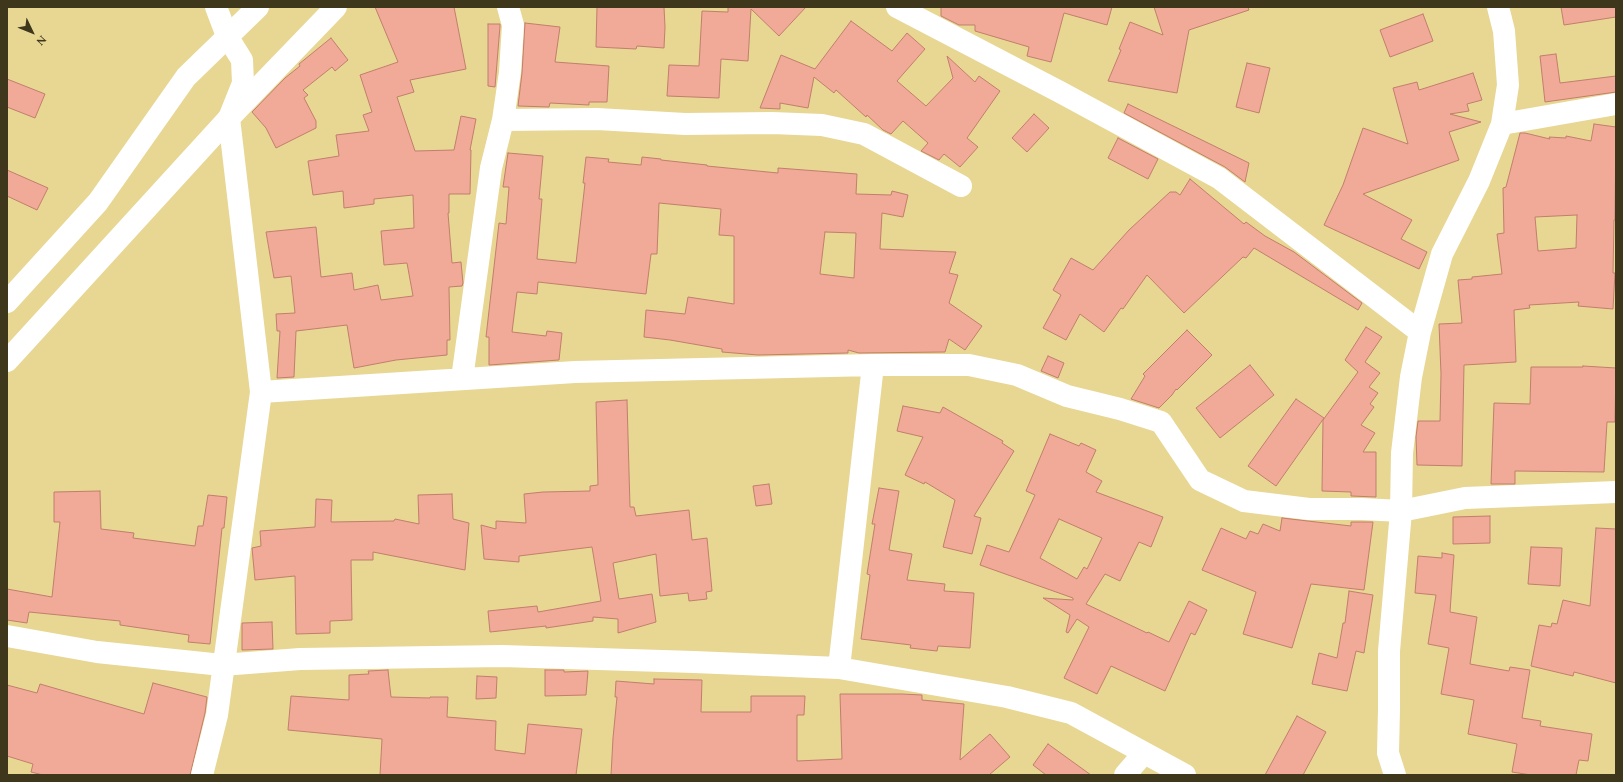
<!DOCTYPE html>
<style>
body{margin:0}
#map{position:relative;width:1623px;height:782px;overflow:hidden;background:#e8d693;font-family:Spectral,serif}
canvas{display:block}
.frame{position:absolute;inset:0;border:8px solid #3e371c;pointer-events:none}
.north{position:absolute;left:12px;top:12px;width:40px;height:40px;-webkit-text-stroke:3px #e8d693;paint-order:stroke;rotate:133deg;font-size:11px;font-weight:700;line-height:16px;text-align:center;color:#3e371c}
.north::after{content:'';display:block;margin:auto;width:14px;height:18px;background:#3e371c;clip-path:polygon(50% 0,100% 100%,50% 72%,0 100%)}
</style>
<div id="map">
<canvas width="1623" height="782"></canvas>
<div class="frame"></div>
<div class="north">N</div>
</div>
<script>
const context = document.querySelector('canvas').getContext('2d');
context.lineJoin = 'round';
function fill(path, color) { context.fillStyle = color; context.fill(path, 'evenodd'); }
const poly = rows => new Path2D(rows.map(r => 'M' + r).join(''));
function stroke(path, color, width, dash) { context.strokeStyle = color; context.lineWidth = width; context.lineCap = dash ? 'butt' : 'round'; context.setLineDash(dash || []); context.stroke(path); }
const building = poly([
 [375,7,454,7,466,69,410,80,414,92,397,97,415,151,454,150,461,116,476,119,470,150,471,150,470,194,449,194,449,213,448,213,452,263,461,262,463,283,462,286,449,287,450,340,447,340,447,355,396,360,354,368,347,325,296,331,294,377,277,378,280,331,277,331,276,314,295,313,291,276,274,278,266,232,316,227,321,277,352,273,354,290,378,285,381,300,413,296,407,263,384,265,381,231,414,228,413,195,374,199,374,204,344,208,343,191,313,195,308,161,339,156,336,135,369,131,363,115,372,112,360,75,398,62,375,7],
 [597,7,664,7,665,27,664,48,637,46,636,49,596,47,597,7],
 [728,7,806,7,779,36,751,9,748,61,721,59,719,98,667,96,669,65,699,66,702,11,728,12,728,7],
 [941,7,1112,7,1107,25,1064,13,1051,62,1027,56,1029,47,975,31,975,25,959,25,941,16,941,7],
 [1154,7,1248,7,1249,10,1189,30,1177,93,1108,81,1121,50,1119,49,1130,22,1163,35,1154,7],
 [1561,7,1616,7,1616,17,1564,25,1561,7],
 [1423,14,1433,41,1390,57,1380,30,1423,14],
 [851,21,892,51,907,33,925,49,897,81,926,106,953,78,947,56,975,82,979,76,1000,91,967,138,978,147,960,167,944,154,939,160,921,151,928,143,903,121,891,134,883,130,867,115,866,117,836,90,834,93,814,77,808,108,780,103,780,109,760,108,781,55,815,69,851,21],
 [525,23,560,27,555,62,609,66,607,102,589,102,589,105,550,103,549,107,518,106,522,73,525,23],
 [488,24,500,24,500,26,495,87,488,86,488,24],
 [331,38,348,60,335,71,332,67,303,90,308,95,304,98,316,121,316,128,276,148,266,128,252,112,285,78,300,66,299,64,331,38],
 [1556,54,1560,83,1616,76,1616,92,1545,102,1540,56,1556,54],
 [1247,63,1270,68,1259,113,1236,107,1247,63],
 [1473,73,1482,100,1467,104,1469,111,1450,114,1481,122,1449,132,1459,160,1363,194,1412,220,1401,239,1427,252,1419,269,1324,225,1343,185,1363,128,1408,144,1393,88,1417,82,1419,90,1473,73],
 [7,79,45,94,35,118,7,107,7,79],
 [1128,104,1249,163,1245,182,1225,167,1124,113,1128,104],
 [1034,114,1049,128,1027,152,1012,138,1034,114],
 [1594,124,1616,127,1615,220,1614,220,1613,273,1615,273,1613,309,1578,306,1579,302,1529,305,1530,308,1514,310,1516,362,1464,365,1462,466,1417,465,1416,437,1418,421,1440,421,1441,374,1439,324,1462,323,1458,280,1472,279,1472,277,1502,274,1497,234,1504,233,1503,188,1506,187,1520,133,1525,133,1550,139,1549,137,1566,138,1566,136,1591,141,1594,124],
 [1577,215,1576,248,1538,251,1535,217,1577,215],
 [1118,138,1158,159,1148,179,1108,158,1118,138],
 [508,153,543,156,539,199,542,199,537,259,576,263,585,183,583,183,586,157,609,159,608,162,641,165,642,157,661,159,661,160,707,165,707,166,778,173,778,168,857,174,856,194,891,195,892,191,908,195,903,217,882,213,880,249,956,252,949,273,958,275,949,303,982,326,965,350,949,339,945,352,859,353,848,350,848,353,758,355,722,352,722,349,670,340,644,337,646,310,685,314,688,297,734,304,734,236,719,235,721,209,659,203,657,254,651,254,646,294,538,282,537,294,517,292,512,332,546,336,547,331,562,333,559,360,489,365,489,337,486,337,499,223,506,224,509,187,503,187,508,153],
 [825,232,856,233,854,278,820,274,825,232],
 [7,170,48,188,37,210,7,196,7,170],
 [1190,179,1244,224,1246,222,1265,236,1294,252,1362,303,1358,310,1254,248,1246,258,1243,257,1184,313,1147,275,1123,309,1121,308,1104,332,1080,314,1066,340,1043,328,1061,295,1053,290,1071,258,1093,270,1129,230,1170,192,1176,192,1180,195,1190,179],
 [1366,327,1382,337,1365,362,1380,373,1369,387,1378,393,1370,404,1374,407,1361,425,1375,433,1363,452,1376,452,1376,497,1351,496,1351,492,1322,491,1323,420,1358,372,1345,360,1366,327],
 [1187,330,1212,355,1177,390,1176,389,1172,395,1159,408,1131,399,1145,376,1143,374,1187,330],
 [1048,356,1064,363,1058,378,1041,371,1048,356],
 [1250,365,1274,395,1220,438,1196,408,1250,365],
 [1583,366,1616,368,1615,422,1607,422,1604,472,1515,471,1515,484,1491,484,1494,403,1530,404,1531,367,1583,367,1583,366],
 [1296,399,1324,418,1276,486,1248,466,1296,399],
 [627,400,630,507,634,507,636,516,689,510,692,540,707,538,712,591,706,592,707,599,689,601,688,593,660,596,656,554,613,563,619,599,652,594,656,622,618,633,618,619,593,617,593,621,546,628,546,626,490,632,488,611,537,606,538,612,601,601,592,547,519,556,519,562,484,559,481,525,496,529,496,521,526,523,524,494,543,492,590,491,590,486,598,485,596,402,627,400],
 [903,406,940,413,943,407,1003,441,1002,443,1014,451,974,516,981,518,972,554,943,547,955,500,925,482,924,484,905,475,923,437,897,431,903,406],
 [1050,434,1079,446,1081,443,1096,450,1086,472,1102,481,1096,492,1163,517,1151,547,1139,542,1120,581,1105,574,1086,604,1147,633,1148,632,1169,642,1189,601,1207,610,1195,635,1191,633,1165,691,1111,666,1097,694,1064,678,1089,627,1077,619,1068,633,1066,632,1070,615,1043,598,1073,600,1073,598,980,565,987,545,1009,552,1035,495,1026,491,1050,434],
 [1059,519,1102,538,1087,569,1084,567,1077,579,1040,558,1059,519],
 [769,484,772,504,756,506,753,486,769,484],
 [879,488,899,491,889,550,912,554,907,580,945,584,944,591,974,593,970,648,938,646,937,651,910,648,911,645,861,639,870,575,867,574,875,524,872,524,879,488],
 [100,491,101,529,134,533,133,538,195,546,198,526,203,526,208,495,227,497,224,528,222,528,210,644,188,642,189,635,120,625,120,621,29,612,27,623,7,620,7,589,52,597,60,522,54,522,54,492,100,491],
 [452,494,453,519,469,523,465,570,373,552,373,560,351,560,352,620,330,621,330,633,296,634,295,576,255,580,252,548,261,546,260,531,315,527,316,499,332,500,331,522,394,521,395,519,419,524,418,495,452,494],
 [1490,516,1490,543,1453,544,1453,517,1490,516],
 [1282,518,1351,526,1351,522,1373,522,1364,590,1311,584,1292,648,1243,634,1256,592,1202,570,1221,528,1246,539,1250,531,1258,534,1263,524,1280,531,1282,518],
 [1596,528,1616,529,1616,683,1574,672,1573,676,1531,666,1539,625,1551,627,1552,623,1557,624,1563,600,1590,606,1596,528],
 [1531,547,1562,548,1560,586,1528,584,1531,547],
 [1442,553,1454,555,1450,612,1477,617,1470,664,1509,671,1510,667,1530,670,1522,718,1541,721,1540,726,1592,734,1588,761,1579,760,1576,775,1531,775,1512,772,1517,744,1468,734,1474,700,1441,694,1449,648,1428,644,1436,595,1415,593,1418,556,1442,558,1442,553],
 [1349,591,1373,595,1364,653,1356,651,1347,691,1312,684,1319,653,1337,658,1343,623,1345,623,1349,591],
 [272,622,273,649,242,650,242,623,272,622],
 [388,670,391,697,430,698,430,697,448,697,447,717,496,721,495,750,525,754,528,724,582,729,576,775,380,775,382,739,288,730,291,696,349,700,349,675,369,674,368,671,388,670],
 [545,670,564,670,564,672,588,671,586,695,545,696,545,670],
 [477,676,497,677,496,698,476,699,477,676],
 [654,679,702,680,701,712,751,712,751,696,805,696,804,715,797,715,797,761,842,759,840,694,902,694,922,695,922,700,964,704,960,760,990,734,1010,757,989,775,611,775,613,738,617,697,615,697,616,681,654,684,654,679],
 [153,683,207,697,205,713,190,775,43,775,31,772,33,764,7,756,7,685,37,693,40,684,144,714,153,683],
 [1297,716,1326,732,1303,775,1265,775,1297,716],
 [1048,744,1091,775,1046,775,1033,765,1048,744]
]);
fill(building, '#f0aa97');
stroke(building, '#c17e6c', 1);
stroke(poly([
 [897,7,1060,92,1219,178,1420,332],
 [503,120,597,119,685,124,772,123,822,125,864,134,961,186],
 [1502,124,1616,104],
 [462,379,491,168,503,120,510,72,513,25,508,7],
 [261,392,575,372,873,365,969,365,1017,375,1067,396,1120,409,1161,422,1200,480,1244,501,1309,509,1362,509,1401,511,1465,498,1616,492],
 [7,636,97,652,222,665,300,659,502,656,694,662,839,668,1007,697,1071,713,1185,775],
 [839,668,873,365],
 [202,775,217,715,261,392,229,118,243,83,242,60,227,36,216,7],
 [1125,775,1144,753],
 [1395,775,1388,753,1389,709,1389,651,1401,511,1402,453,1411,377,1420,332,1442,254,1479,181,1502,124,1508,85,1504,31,1498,7]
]), '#fff', 22);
stroke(poly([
 [7,302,98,202,186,77,258,7],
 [7,361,229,118,336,7]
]), '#fff', 22);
</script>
